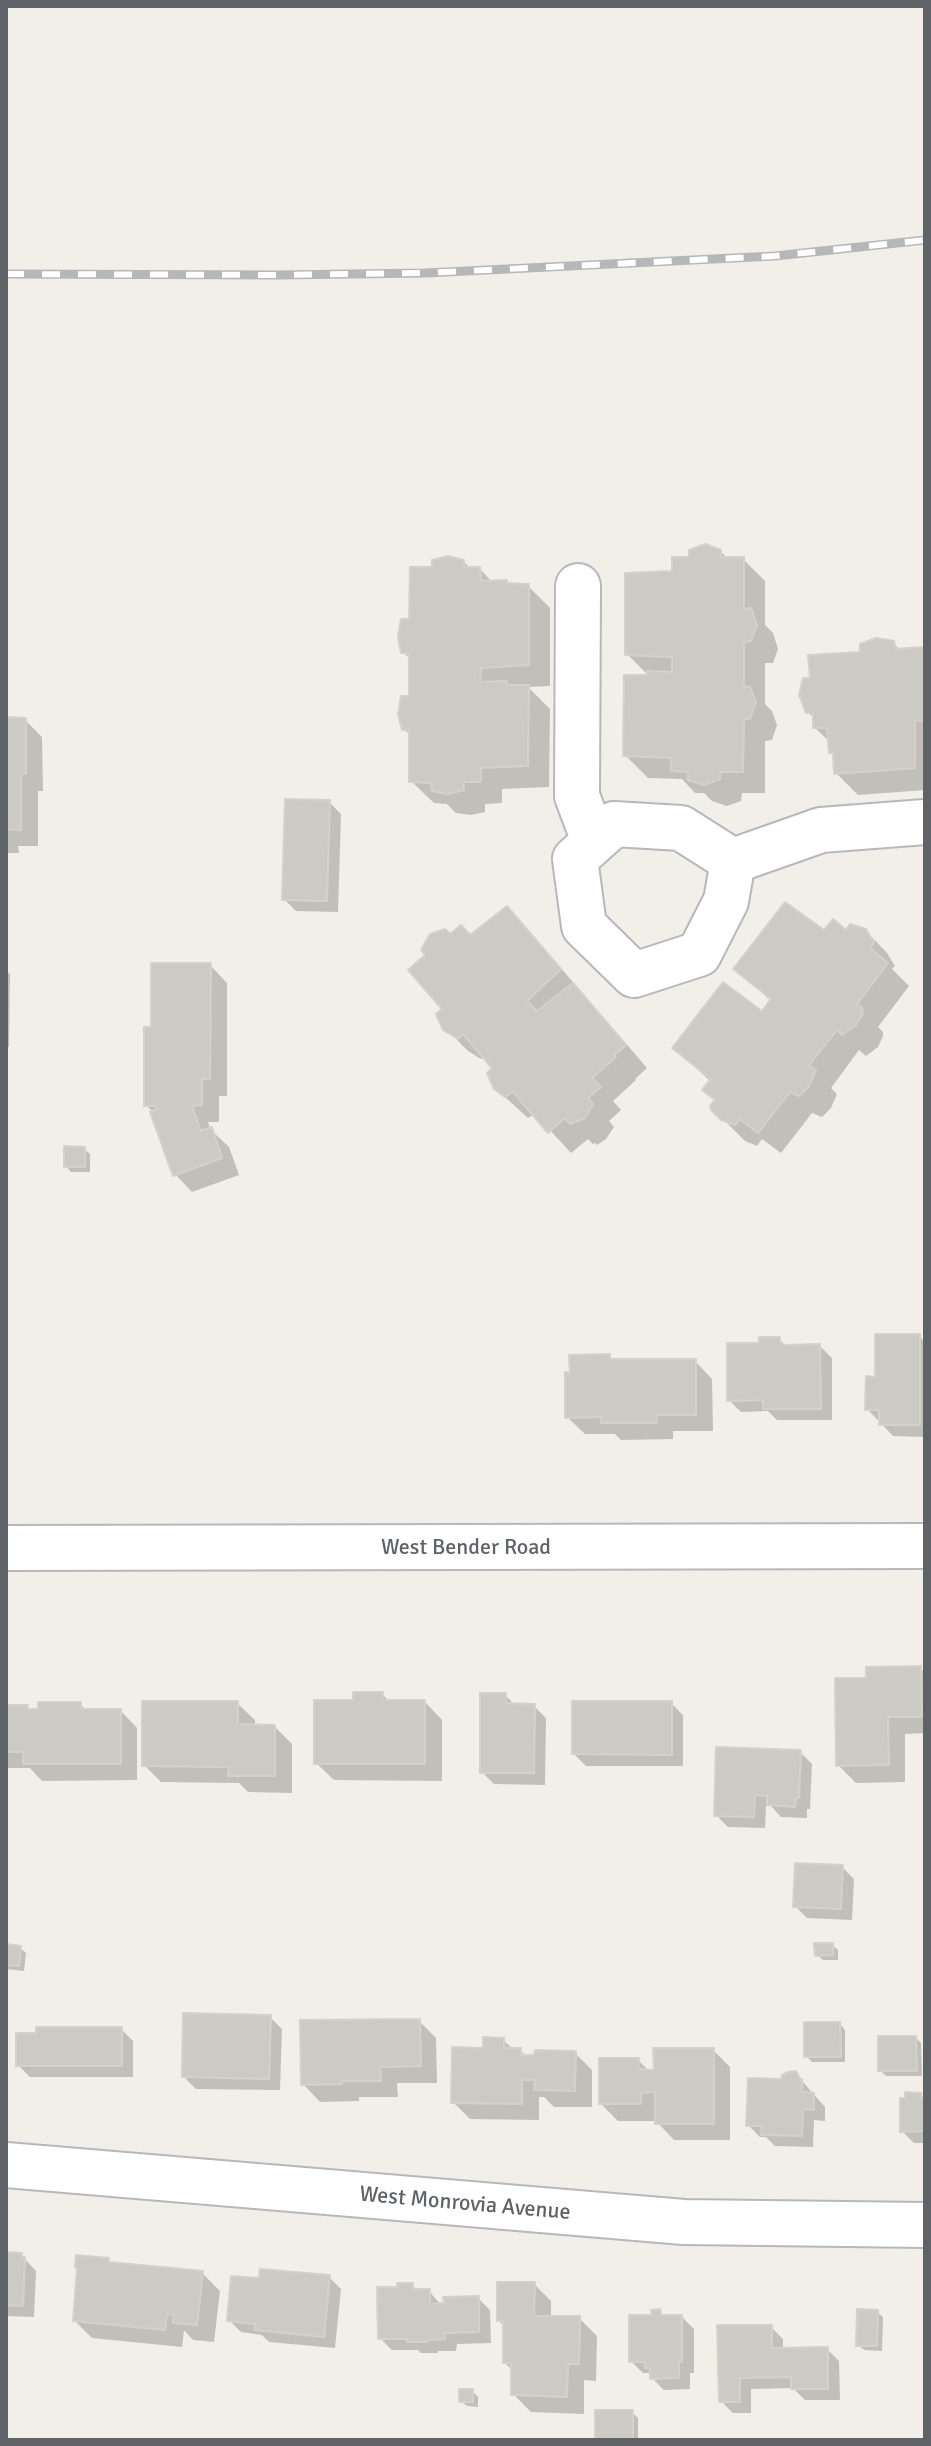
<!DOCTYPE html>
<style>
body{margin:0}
#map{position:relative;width:931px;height:2446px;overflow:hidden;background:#f1efe8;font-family:Signika,sans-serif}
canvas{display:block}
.frame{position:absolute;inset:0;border:8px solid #5f6368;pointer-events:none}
</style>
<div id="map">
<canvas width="931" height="2446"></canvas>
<div class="frame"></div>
</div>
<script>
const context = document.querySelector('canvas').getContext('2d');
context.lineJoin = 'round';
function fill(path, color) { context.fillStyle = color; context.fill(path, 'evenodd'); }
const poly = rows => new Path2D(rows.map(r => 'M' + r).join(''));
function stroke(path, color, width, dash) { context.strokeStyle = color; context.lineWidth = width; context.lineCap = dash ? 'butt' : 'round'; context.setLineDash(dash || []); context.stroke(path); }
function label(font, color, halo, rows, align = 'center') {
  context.font = font + ' Signika,sans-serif'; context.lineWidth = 6; context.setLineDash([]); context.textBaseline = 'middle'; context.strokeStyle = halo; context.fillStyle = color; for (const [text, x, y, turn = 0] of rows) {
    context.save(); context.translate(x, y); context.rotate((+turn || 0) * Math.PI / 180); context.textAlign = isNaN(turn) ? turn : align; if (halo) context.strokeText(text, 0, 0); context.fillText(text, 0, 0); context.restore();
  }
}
fill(poly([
 [720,551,728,559,743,559,765,581,765,625,773,633,778,649,773,663,765,663,765,704,772,711,777,725,772,740,765,741,765,793,742,793,741,801,727,806,712,801,704,793,695,793,682,779,648,778,625,755,650,677,627,654,674,573,691,559],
 [463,561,471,569,480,569,493,583,528,586,550,608,550,686,528,687,550,709,549,787,502,789,502,803,485,804,485,812,471,815,456,813,447,804,434,803,411,781,411,736,404,729,411,698,411,660,403,652,411,621,434,569],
 [893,643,901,651,925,649,925,790,858,795,836,773,835,757,831,752,830,742,815,728,815,719,808,712,812,680,862,654],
 [6,719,25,720,42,737,43,791,38,791,38,846,18,846,19,853,6,853],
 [329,802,341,814,338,912,296,911,284,899],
 [507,909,529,931,647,1068,635,1079,636,1080,613,1101,621,1110,609,1121,614,1127,606,1139,597,1145,595,1143,593,1144,588,1139,571,1153,535,1114,528,1118,495,1088,495,1068,485,1056,481,1059,468,1051,445,1028,450,936,470,937],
 [865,930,887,953,895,966,892,969,909,986,878,1027,883,1032,883,1036,878,1047,866,1056,859,1050,831,1088,837,1094,831,1108,822,1117,812,1113,781,1153,762,1139,757,1146,745,1141,713,1109,717,1101,711,1082,675,1048,763,1013,772,1002,736,969,825,933],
 [210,965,227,983,227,1096,219,1096,219,1122,208,1122,210,1129,229,1147,239,1175,192,1192,175,1174,153,1112,146,1105,153,1029],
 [6,971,10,974,9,1047,6,1047],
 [84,1149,90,1154,90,1172,71,1172,66,1166],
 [919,1336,925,1342,925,1437,893,1436,867,1409,877,1379],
 [779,1339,787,1347,820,1346,832,1358,832,1420,777,1420,768,1411,741,1412,729,1400,761,1345],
 [609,1356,614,1361,695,1361,712,1379,713,1431,673,1431,673,1439,621,1440,615,1434,585,1434,567,1417],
 [920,1668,925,1673,925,1733,905,1734,905,1782,856,1783,838,1765,868,1680],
 [382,1694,390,1702,425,1702,442,1720,442,1781,334,1780,316,1763,355,1702],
 [505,1695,515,1705,534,1706,546,1718,545,1785,494,1784,482,1772],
 [237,1703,255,1720,255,1726,275,1727,292,1744,292,1793,248,1792,239,1783,161,1782,144,1765],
 [671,1703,683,1715,683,1766,586,1766,574,1754],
 [80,1704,87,1711,120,1710,137,1728,137,1780,42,1781,30,1768,6,1768,6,1707,27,1707,31,1711],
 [800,1752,812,1764,810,1809,807,1809,807,1818,781,1817,771,1806,766,1806,765,1828,728,1827,716,1815],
 [842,1867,854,1879,852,1920,807,1918,795,1906],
 [832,1945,838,1950,838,1960,823,1960,817,1955],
 [6,1946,20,1948,26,1953,24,1971,6,1969],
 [270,2017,282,2029,280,2090,196,2089,184,2077],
 [419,2021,436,2038,437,2083,397,2083,398,2097,359,2097,359,2101,320,2102,303,2084],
 [840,2024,845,2030,845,2062,812,2062,806,2056],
 [121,2029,133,2041,133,2077,30,2077,18,2065],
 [916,2038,921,2043,922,2076,886,2076,880,2070],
 [503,2040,514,2050,520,2050,527,2057,575,2053,592,2070,592,2107,554,2107,544,2097,539,2097,539,2120,470,2119,453,2102,485,2050],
 [713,2050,730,2067,730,2140,674,2140,656,2121,618,2121,601,2104,638,2060,650,2072],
 [795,2073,825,2107,825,2121,814,2120,813,2147,775,2146,766,2137,760,2137,748,2125,783,2081],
 [920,2095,925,2099,925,2143,914,2143,902,2131],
 [6,2254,21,2255,36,2271,34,2317,6,2316],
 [108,2260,112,2264,202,2273,220,2291,214,2342,193,2340,184,2330,182,2347,92,2338,75,2321],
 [329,2277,341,2289,335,2348,269,2342,262,2335,241,2332,229,2320,261,2281],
 [534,2284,551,2301,551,2318,579,2318,597,2336,596,2381,584,2380,584,2414,531,2412,513,2394,513,2371,505,2363,505,2327,499,2321],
 [412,2285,418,2291,429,2291,441,2305,478,2298,490,2310,491,2343,457,2344,456,2351,438,2351,438,2353,421,2353,418,2350,392,2350,380,2338,399,2289],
 [660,2311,665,2317,682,2317,694,2329,694,2373,690,2373,690,2389,664,2390,652,2378,652,2373,643,2373,631,2361,654,2317],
 [877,2312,883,2317,882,2351,864,2350,858,2345],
 [771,2327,783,2339,783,2350,827,2349,839,2361,840,2400,805,2400,793,2388,751,2389,751,2413,733,2413,721,2401],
 [472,2391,478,2397,478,2407,467,2406,461,2401],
 [632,2412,638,2418,638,2440,597,2440]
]), '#0003');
const building = poly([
 [705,544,721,550,721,557,744,557,744,609,751,608,757,625,751,641,744,642,744,686,750,687,756,702,750,719,744,719,743,772,720,772,720,779,704,785,688,780,688,772,671,771,671,758,623,756,624,675,647,675,647,671,672,672,672,657,625,655,625,573,672,571,672,557,689,557,689,550,705,544],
 [448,556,464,560,464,567,480,567,481,581,507,580,507,583,529,584,529,665,481,668,480,682,507,681,507,685,529,685,528,766,481,768,481,782,464,782,464,790,448,794,432,791,431,783,409,782,409,730,402,730,398,714,401,696,409,696,409,654,401,653,398,637,401,619,409,619,410,567,432,567,432,560,448,556],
 [876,638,894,641,895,649,925,647,925,720,915,721,915,768,834,774,833,753,829,753,827,728,813,728,813,712,806,713,799,695,803,678,810,678,808,655,860,652,860,644,876,638],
 [6,717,26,718,26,774,21,774,21,830,6,829,6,717],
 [285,799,330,800,327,901,282,900,285,799],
 [785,902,824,930,833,919,846,930,850,924,866,929,874,943,870,948,888,963,857,1004,863,1009,861,1011,863,1013,856,1025,842,1035,837,1030,809,1065,816,1070,809,1086,799,1096,790,1092,758,1133,740,1119,735,1125,721,1120,711,1110,710,1106,715,1100,702,1090,711,1079,672,1048,723,982,762,1011,771,999,733,969,785,902],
 [507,906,561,969,527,1001,537,1011,573,983,626,1045,614,1055,616,1057,592,1078,601,1087,588,1098,593,1104,585,1118,570,1124,565,1118,548,1133,513,1092,505,1097,494,1089,487,1073,492,1068,463,1034,458,1039,443,1030,436,1014,442,1009,408,970,425,955,421,950,430,934,445,929,450,934,461,925,470,935,507,906],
 [151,963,211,963,210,1079,202,1079,202,1105,192,1106,201,1131,212,1127,222,1158,173,1176,150,1112,158,1109,155,1106,144,1106,144,1027,151,1027,151,963],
 [64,1146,85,1147,85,1167,64,1167,64,1146],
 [875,1334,920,1334,920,1425,879,1425,879,1410,865,1410,866,1376,875,1377,875,1334],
 [759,1337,780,1337,780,1342,785,1345,820,1344,821,1409,763,1409,763,1400,727,1401,727,1343,759,1343,759,1337],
 [610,1354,610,1359,696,1359,696,1415,656,1415,657,1423,601,1423,601,1417,565,1418,565,1372,570,1373,569,1355,610,1354],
 [921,1666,922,1717,888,1717,889,1765,836,1766,835,1678,866,1678,866,1667,921,1666],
 [353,1692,383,1692,382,1700,425,1700,425,1764,314,1764,314,1700,353,1700,353,1692],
 [480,1693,506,1693,506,1703,535,1704,534,1773,480,1773,480,1693],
 [142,1701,238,1701,238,1724,275,1725,275,1776,228,1776,229,1767,142,1766,142,1701],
 [572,1701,672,1701,672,1755,572,1754,572,1701],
 [38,1702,81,1702,81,1709,121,1709,121,1764,23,1764,23,1752,6,1752,6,1705,28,1705,27,1709,38,1709,38,1702],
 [716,1747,801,1750,799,1798,796,1798,795,1807,767,1805,767,1796,755,1795,754,1817,714,1816,716,1747],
 [795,1863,843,1865,841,1909,793,1907,795,1863],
 [814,1943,833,1943,833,1955,815,1956,814,1943],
 [6,1944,21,1946,19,1966,6,1965,6,1944],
 [183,2013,271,2015,269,2079,182,2077,183,2013],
 [420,2019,421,2066,380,2067,381,2081,342,2081,342,2084,301,2085,300,2020,420,2019],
 [804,2022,840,2022,841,2057,804,2057,804,2022],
 [36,2027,122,2027,122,2066,16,2066,16,2033,36,2033,36,2027],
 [878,2036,916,2036,917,2071,878,2071,878,2036],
 [483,2037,504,2038,504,2048,521,2048,521,2055,534,2055,535,2050,576,2051,575,2091,534,2090,535,2080,522,2080,522,2104,451,2103,452,2047,483,2048,483,2037],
 [653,2048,714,2048,714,2124,655,2124,655,2092,641,2093,641,2104,599,2104,599,2058,639,2058,638,2069,654,2070,653,2048],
 [796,2071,800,2079,802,2079,802,2092,814,2093,814,2110,803,2109,802,2136,761,2135,762,2126,746,2126,748,2078,781,2079,782,2075,788,2072,796,2071],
 [905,2092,921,2093,921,2098,925,2097,925,2131,900,2132,900,2098,905,2098,905,2092],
 [6,2252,22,2253,22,2257,25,2257,23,2306,6,2305,6,2252],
 [76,2255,109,2258,109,2262,203,2271,197,2325,173,2323,174,2315,167,2314,165,2330,73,2321,77,2268,75,2267,76,2255],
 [260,2269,330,2275,324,2337,255,2330,255,2324,227,2321,231,2276,259,2278,260,2269],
 [497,2282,535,2282,534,2316,580,2316,579,2364,568,2364,567,2397,511,2395,511,2363,503,2363,503,2321,497,2321,497,2282],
 [397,2283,413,2283,413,2289,430,2289,430,2304,444,2303,443,2297,479,2296,479,2332,445,2333,445,2339,427,2340,427,2342,407,2342,407,2339,378,2339,377,2287,397,2287,397,2283],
 [660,2309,661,2315,682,2315,682,2362,679,2362,679,2378,650,2379,650,2368,645,2368,645,2362,629,2362,629,2315,652,2315,651,2310,660,2309],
 [857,2309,878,2310,877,2346,856,2346,857,2309],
 [717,2325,772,2325,772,2348,828,2347,828,2389,791,2389,791,2377,740,2378,740,2402,719,2402,717,2325],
 [459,2389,473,2389,473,2402,459,2402,459,2389],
 [595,2410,633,2410,633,2440,595,2440,595,2410]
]);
fill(building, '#cccac5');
stroke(building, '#d6d1c6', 2);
const minor = poly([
 [578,586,577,796,594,841],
 [614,824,681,828,733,861,726,901,699,954,634,975,584,926,575,859,614,824],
 [733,861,821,830,925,822],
 [6,1548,925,1546],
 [6,2165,684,2222,925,2225]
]);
stroke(minor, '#b5b8bc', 48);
stroke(minor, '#fff', 44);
const rail = poly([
 [6,274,279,275,425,273,775,256,925,240]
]);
stroke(rail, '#b6b7b8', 9);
stroke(rail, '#fff', 6, [18]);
label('22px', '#5f6368', '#fff', [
 ["West Bender Road",466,1548],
 ["West Monrovia Avenue",465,2204,5]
]);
</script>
